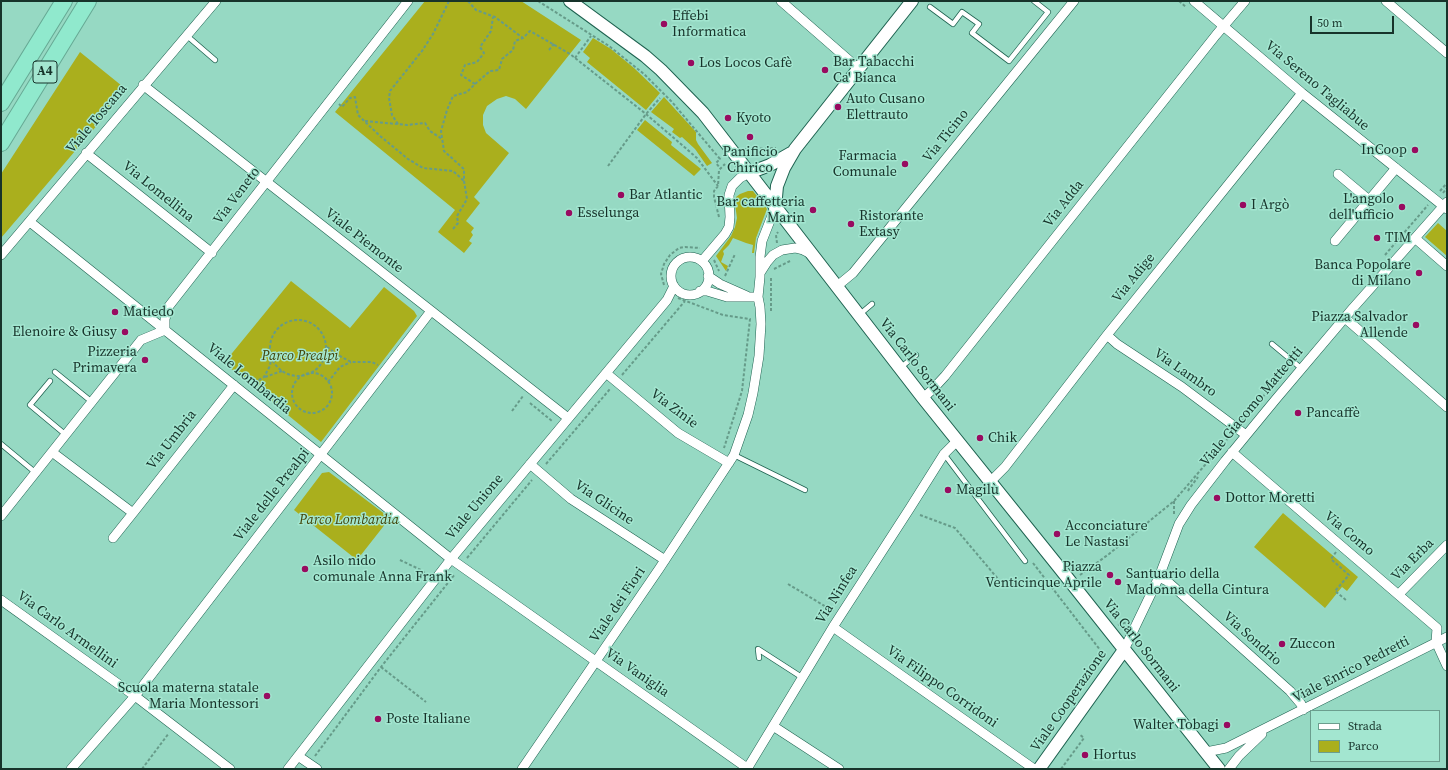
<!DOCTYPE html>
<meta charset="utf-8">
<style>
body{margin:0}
#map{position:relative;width:1448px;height:770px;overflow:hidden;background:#96d9c3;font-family:"Source Serif 4",serif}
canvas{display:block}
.frame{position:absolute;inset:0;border:2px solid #17332a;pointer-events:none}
.legend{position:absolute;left:1310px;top:710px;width:130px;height:52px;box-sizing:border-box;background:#a3e6d0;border:1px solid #6b9e8e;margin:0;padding:5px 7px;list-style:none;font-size:12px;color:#17332a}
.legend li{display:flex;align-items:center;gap:8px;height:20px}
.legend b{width:20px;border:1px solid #6b9e8e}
.scale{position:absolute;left:1310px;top:16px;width:84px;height:18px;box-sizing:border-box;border:2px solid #17332a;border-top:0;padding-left:5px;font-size:12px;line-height:14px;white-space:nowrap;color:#17332a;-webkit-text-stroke:3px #a3e6d0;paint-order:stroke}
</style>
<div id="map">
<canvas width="1448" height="770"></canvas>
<div class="frame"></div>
<ul class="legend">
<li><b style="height:5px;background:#fff"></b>Strada</li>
<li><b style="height:11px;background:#aaaf1d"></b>Parco</li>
</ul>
<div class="scale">50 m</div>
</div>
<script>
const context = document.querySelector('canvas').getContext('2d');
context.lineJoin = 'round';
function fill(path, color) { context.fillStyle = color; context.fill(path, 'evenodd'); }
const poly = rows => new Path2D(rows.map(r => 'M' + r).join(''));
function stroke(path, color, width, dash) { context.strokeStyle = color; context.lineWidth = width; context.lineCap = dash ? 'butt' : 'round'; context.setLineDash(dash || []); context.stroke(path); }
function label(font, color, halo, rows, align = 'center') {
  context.font = font + ' "Source Serif 4",serif'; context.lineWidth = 3; context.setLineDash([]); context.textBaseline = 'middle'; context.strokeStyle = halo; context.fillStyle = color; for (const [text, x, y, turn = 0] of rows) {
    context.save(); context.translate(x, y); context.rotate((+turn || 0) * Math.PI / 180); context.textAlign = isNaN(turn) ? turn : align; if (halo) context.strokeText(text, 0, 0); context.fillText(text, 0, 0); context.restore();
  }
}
fill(poly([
 [425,1,521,1,581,40,526,109,515,99,506,96,497,99,487,106,483,115,483,125,486,133,509,153,474,197,480,203,466,221,474,228,471,232,473,235,469,241,472,243,464,253,438,232,455,210,335,112],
 [593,38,611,49,634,68,660,93,646,110,587,62,590,58,583,52],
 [80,52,127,90,1,238,1,174],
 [664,97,696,132,696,140,698,144,712,163,707,166,695,149,682,137,680,138,672,132,674,129,651,112],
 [645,120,672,142,671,145,701,169,694,176,637,130],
 [748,191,753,191,767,209,756,238,754,253,752,253,753,245,746,243,733,238,729,245,723,251,724,254,721,262,728,266,726,271,716,256,731,236,735,227,737,218,735,204,736,197,740,194],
 [1438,223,1447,231,1447,256,1425,237],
 [291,281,350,328,384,287,414,311,417,316,321,442,224,363],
 [329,472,390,518,357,560,294,510,322,473],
 [1283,513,1358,577,1347,591,1342,587,1325,608,1254,547]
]), '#aaaf1d');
const lane = poly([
 [930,7,953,24,962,12,979,24,972,33,1009,61,1048,12,1034,1],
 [186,35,215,60],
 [859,315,872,304],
 [1272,344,1302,369],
 [900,368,916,355],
 [55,372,92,402],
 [50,381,30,405,66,435],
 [1,444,36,473],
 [944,454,1025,561],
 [734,455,805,490],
 [759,658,758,649,803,678]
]);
const street = poly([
 [781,1,859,69],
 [1194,1,1302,93,1447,209],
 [1386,1,1447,53],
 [143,85,568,418],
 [86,153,212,253],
 [1338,174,1369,200],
 [30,222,451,559,747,768],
 [1416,239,1447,266],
 [1335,241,1396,168],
 [1,255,216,1],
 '671 276a19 19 0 1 1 38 0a19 19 0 1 1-38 0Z',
 [702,261,725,234,729,227,730,217,729,195,732,186,740,178,749,173],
 [760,273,767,262,773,255,782,250,795,248,803,250,811,254],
 [708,276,720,284,747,296],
 [836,287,853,273,1074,1],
 [700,291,707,291,727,297,758,297],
 [1345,318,1447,407],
 [1107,335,1117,344,1182,387,1246,435],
 [606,373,678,433,729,463],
 [923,398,932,390,945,376,1216,35,1245,1],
 [52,452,133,513,234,385],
 [1232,452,1437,628,1436,642,1447,666],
 [530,464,571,499,665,560],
 [990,482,1005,467,1107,335,1302,93],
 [1,516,141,340,165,330,165,319,169,306,408,1],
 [113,538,133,513],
 [1159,577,1167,581,1290,691,1301,704,1303,710],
 [1399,594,1447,545],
 [1,600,135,696,230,769],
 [833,627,1034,769],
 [1124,650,1159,577,1179,524,1191,505,1225,461,1276,399,1353,308,1447,202],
 [773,726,839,769],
 [1206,752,1226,748,1447,637],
 [298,756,317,769],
 [71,769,135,696,431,311],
 [288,769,451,559,667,300,674,286],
 [522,769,659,569,734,455,748,415,753,393,759,356,761,324,760,307,758,297,760,277,760,257,762,241,775,208],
 [747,769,833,627,910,508,944,454,957,441],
 [1229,769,1239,756,1262,734]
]);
const secondary = poly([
 [570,1,645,56,661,70,703,113,923,398,1058,566,1219,769],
 [749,173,770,165,791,153],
 [775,208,777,186,784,168,795,149,912,1],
 [1039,769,1124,650]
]);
const highway = poly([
 [1,103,64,1],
 [1,143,88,1]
]);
stroke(lane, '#1e6250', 6);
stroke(street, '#1e6250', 10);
stroke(secondary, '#1e6250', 14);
stroke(highway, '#66a994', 18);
stroke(poly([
 [468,1,476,10,495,17,523,38],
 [538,1,609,46,644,74,672,102,720,159,716,163,720,168],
 [1179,1,1186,7],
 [549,50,554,44],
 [575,58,591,36],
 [475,84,461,75,465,65,477,62,484,53,480,47,491,31,493,17],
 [339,104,342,107,350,98,355,97,358,115,380,136,408,159,423,168,453,171,464,181],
 [365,121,407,125,425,123,430,131,442,139],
 [398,124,392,115,389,98,390,91,422,51,433,34,449,1],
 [745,149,776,148],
 [608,166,646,114,660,98],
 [1440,191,1447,183],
 [1443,193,1447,188],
 [719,217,714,197,714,191,718,186,719,170,725,164],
 [453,229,458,223,457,216,467,199,464,181,464,169,444,151,441,131,447,110,453,96,467,92,475,84,490,71,499,70,502,59,513,50,515,41,523,38,530,31,570,54,646,114,697,158,718,186],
 [777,243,776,235,778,232],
 [1385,255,1428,205],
 [714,260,719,271],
 [774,269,790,261],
 [725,276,735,254],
 [771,278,771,311],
 [664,285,661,274,664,264,670,255,679,248,685,247,700,248],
 [678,298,723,315,750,319,742,391,724,448],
 '270 348a28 28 0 1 1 56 0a28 28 0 1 1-56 0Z',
 [327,347,338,355,351,362,372,362,378,365],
 '292 393a20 20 0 1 1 40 0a20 20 0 1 1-40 0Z',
 [622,375,685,301],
 [265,377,282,371],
 [328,382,340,367,351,362],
 [250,385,264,377,270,366,271,359],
 [530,403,552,421],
 [512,411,523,396,524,397],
 [1243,420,1271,387],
 [546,464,610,389],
 [1188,491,1189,489,1198,477],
 [1174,514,1174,501],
 [920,515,955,528,1004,586],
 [1336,552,1331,559,1349,575,1335,591,1346,600],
 [467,558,532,480],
 [400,560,421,570,426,574],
 [1033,563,1104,655,1103,658],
 [1080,575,1109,554,1174,501,1230,436],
 [788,584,833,611],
 [1118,625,1127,622],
 [381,667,426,702],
 [315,756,381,667,455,574],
 [142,769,169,733],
 [1061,769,1084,738,1079,734]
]), '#669b89', 2, [3, 2]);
stroke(lane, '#fff', 4.5);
stroke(street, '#fff', 9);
stroke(secondary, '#fff', 12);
stroke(highway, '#90e9cd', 16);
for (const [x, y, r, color] of [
 [664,24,4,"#980b60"],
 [691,63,4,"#980b60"],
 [825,70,4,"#980b60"],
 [838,107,4,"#980b60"],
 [728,118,4,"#980b60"],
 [750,137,4,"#980b60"],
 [1415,150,4,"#980b60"],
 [905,164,4,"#980b60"],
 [621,195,4,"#980b60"],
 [1243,205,4,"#980b60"],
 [1402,207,4,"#980b60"],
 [813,210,4,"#980b60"],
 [569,213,4,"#980b60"],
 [851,224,4,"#980b60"],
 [1377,238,4,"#980b60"],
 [1419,273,4,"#980b60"],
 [115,312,4,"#980b60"],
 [1416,325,4,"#980b60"],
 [125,332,4,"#980b60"],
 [145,360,4,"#980b60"],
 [1298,413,4,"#980b60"],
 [980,438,4,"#980b60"],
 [948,490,4,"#980b60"],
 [1217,498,4,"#980b60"],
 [1057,534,4,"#980b60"],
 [305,569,4,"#980b60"],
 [1110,575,4,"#980b60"],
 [1118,582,4,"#980b60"],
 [1282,644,4,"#980b60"],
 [267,696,4,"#980b60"],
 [378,719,4,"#980b60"],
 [1227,725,4,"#980b60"],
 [1085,755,4,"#980b60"]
]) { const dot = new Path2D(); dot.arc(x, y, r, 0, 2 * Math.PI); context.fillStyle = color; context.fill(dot); stroke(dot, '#a3e6d0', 1.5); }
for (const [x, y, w] of [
 [45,72,24]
]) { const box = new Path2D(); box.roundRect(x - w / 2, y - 11, w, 22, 3); context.fillStyle = '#a3e6d0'; context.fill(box); stroke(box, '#17332a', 1); }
label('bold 13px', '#17332a', null, [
 ["A4",45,72]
]);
label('14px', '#17332a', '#a3e6d0', [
 ["Effebi",672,16],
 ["Informatica",672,32],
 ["Bar Tabacchi",833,62],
 ["Ca' Bianca",833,78],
 ["Los Locos Cafè",699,63],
 ["Auto Cusano",846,99],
 ["Elettrauto",846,115],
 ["Kyoto",736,118],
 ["InCoop",1407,150,"right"],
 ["Panificio",750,152,"center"],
 ["Chirico",750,168,"center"],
 ["Farmacia",897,156,"right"],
 ["Comunale",897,172,"right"],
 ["Bar Atlantic",629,195],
 ["L'angolo",1394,199,"right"],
 ["dell'ufficio",1394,215,"right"],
 ["Bar caffetteria",805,202,"right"],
 ["Marin",805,218,"right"],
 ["I Argò",1251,205],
 ["Esselunga",577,213],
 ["Ristorante",859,216],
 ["Extasy",859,232],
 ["TIM",1385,238],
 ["Banca Popolare",1411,265,"right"],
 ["di Milano",1411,281,"right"],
 ["Matiedo",123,312],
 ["Piazza Salvador",1408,317,"right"],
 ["Allende",1408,333,"right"],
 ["Elenoire & Giusy",117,332,"right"],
 ["Pizzeria",137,352,"right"],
 ["Primavera",137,368,"right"],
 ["Pancaffè",1306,413],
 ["Chik",988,438],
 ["Magilù",956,490],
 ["Dottor Moretti",1225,498],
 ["Acconciature",1065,526],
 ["Le Nastasi",1065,542],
 ["Asilo nido",313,561],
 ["comunale Anna Frank",313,577],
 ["Piazza",1102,567,"right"],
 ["Venticinque Aprile",1102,583,"right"],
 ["Santuario della",1126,574],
 ["Madonna della Cintura",1126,590],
 ["Zuccon",1290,644],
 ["Scuola materna statale",259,688,"right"],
 ["Maria Montessori",259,704,"right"],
 ["Poste Italiane",386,719],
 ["Walter Tobagi",1219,725,"right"],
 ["Hortus",1093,755]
], 'left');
label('14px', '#17332a', '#a3e6d0', [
 ["Via Sereno Tagliabue",1317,86,40],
 ["Viale Toscana",97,119,-50],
 ["Via Ticino",946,136,-51],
 ["Via Lomellina",158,192,39],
 ["Via Veneto",237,196,-53],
 ["Via Adda",1064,204,-52],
 ["Viale Piemonte",364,241,38],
 ["Via Adige",1134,278,-51],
 ["Via Carlo Sormani",917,365,52],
 ["Via Lambro",1185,373,35],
 ["Viale Lombardia",249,379,39],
 ["Viale Giacomo Matteotti",1252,407,-50],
 ["Via Zinie",674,409,37],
 ["Via Umbria",172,440,-52],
 ["Viale delle Prealpi",272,495,-52],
 ["Via Glicine",604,503,34],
 ["Viale Unione",475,507,-50],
 ["Via Como",1349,534,40],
 ["Via Erba",1413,560,-45],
 ["Via Ninfea",837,595,-58],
 ["Viale dei Fiori",618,605,-56],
 ["Via Carlo Armellini",67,630,36],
 ["Via Sondrio",1252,639,42],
 ["Via Carlo Sormani",1141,646,52],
 ["Viale Enrico Pedretti",1351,670,-27],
 ["Via Vaniglia",637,673,35],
 ["Via Filippo Corridoni",942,687,35],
 ["Viale Cooperazione",1069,701,-55]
]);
label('italic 14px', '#43450a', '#a3e6d0', [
 ["Parco Prealpi",300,356],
 ["Parco Lombardia",349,520]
]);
</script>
